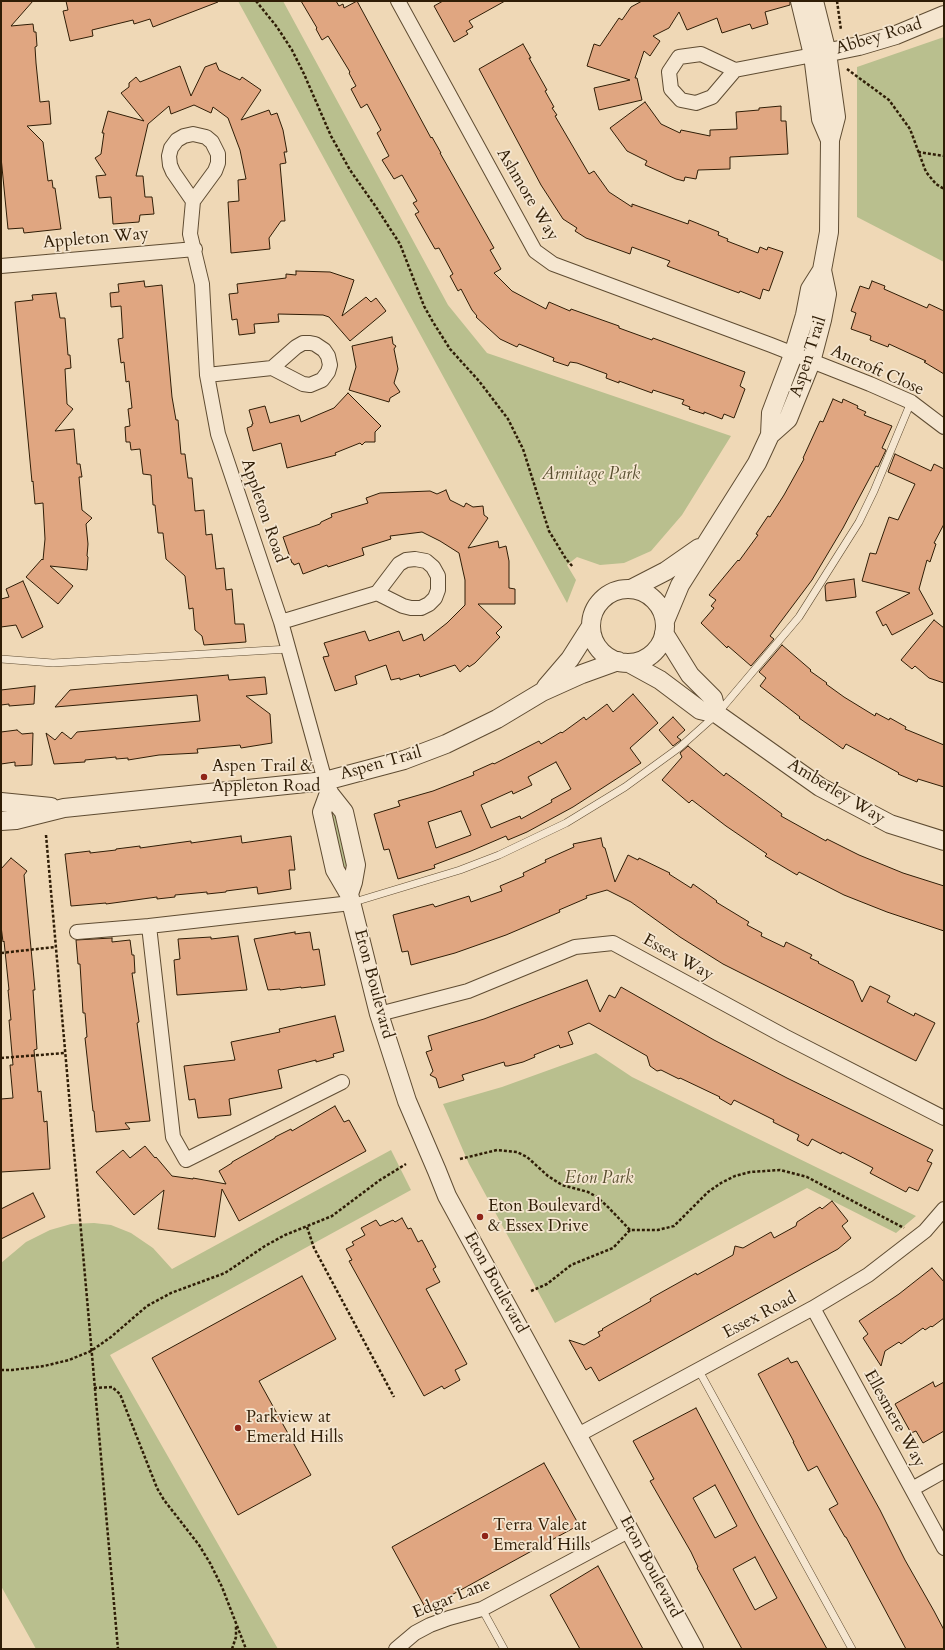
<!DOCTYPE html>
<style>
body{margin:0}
#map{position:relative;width:945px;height:1650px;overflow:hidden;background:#efd8b6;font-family:Cardo,serif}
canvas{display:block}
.frame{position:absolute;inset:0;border:2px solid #2f1d06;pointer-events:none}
</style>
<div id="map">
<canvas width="945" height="1650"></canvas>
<div class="frame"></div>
</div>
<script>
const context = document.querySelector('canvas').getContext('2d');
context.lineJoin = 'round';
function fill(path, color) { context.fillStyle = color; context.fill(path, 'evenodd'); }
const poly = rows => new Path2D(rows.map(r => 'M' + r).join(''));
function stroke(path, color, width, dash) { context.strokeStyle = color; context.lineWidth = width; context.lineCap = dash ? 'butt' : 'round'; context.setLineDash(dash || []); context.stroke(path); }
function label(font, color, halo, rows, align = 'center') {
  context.font = font + ' Cardo,serif'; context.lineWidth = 3.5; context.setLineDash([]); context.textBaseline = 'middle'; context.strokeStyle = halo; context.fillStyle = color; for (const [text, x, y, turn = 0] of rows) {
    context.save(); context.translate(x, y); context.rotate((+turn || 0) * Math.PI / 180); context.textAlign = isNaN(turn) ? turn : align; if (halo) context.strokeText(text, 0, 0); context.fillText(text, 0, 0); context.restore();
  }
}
fill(poly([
 [238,1,283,1,448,305,487,353,731,436,682,515,651,551,624,563,600,565,577,557,567,565,576,580,567,603],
 [944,37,944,262,857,217,857,67],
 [331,815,333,815,337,817,347,865,345,867,343,867],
 [596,1053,632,1077,916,1216,896,1233,807,1188,555,1323,469,1164,443,1104,502,1087],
 [391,1150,411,1190,110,1355,278,1649,36,1649,1,1586,1,1263,26,1242,50,1230,71,1224,94,1223,111,1225,131,1233,153,1248,172,1269]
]), '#b9bf8e');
const building = poly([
 [1,1,33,1,11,26,33,24,34,32,36,32,37,46,35,47,36,63,40,102,49,101,51,124,27,126,43,142,48,181,52,180,53,188,55,188,61,229,24,233,23,228,8,229,1,157,1,1],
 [66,1,218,1,218,2,153,27,150,19,134,24,133,20,92,30,93,36,70,41,63,11,68,10,66,1],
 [301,1,336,1,339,6,343,4,344,8,357,1,431,138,432,137,441,153,440,153,494,248,490,250,501,269,494,273,512,291,546,309,549,302,570,311,571,309,619,326,619,328,652,340,653,338,745,372,740,386,745,389,734,418,724,414,722,419,704,412,704,414,689,409,690,407,682,404,684,400,653,390,652,393,619,381,619,383,606,378,607,374,577,363,570,362,568,366,553,361,554,358,519,344,517,347,500,339,476,317,477,316,472,310,461,289,458,291,450,276,453,274,439,248,435,249,415,214,419,212,413,203,417,201,402,175,394,179,382,160,389,156,377,133,381,130,367,104,361,108,351,89,356,86,349,73,350,72,328,36,322,40,316,29,317,28,301,1],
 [443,1,505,1,469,21,473,27,466,31,468,34,454,42,434,6,443,1],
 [642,1,790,1,790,5,765,12,768,24,752,29,750,24,722,33,717,18,687,30,679,12,669,28,653,36,660,41,650,56,644,51,635,78,637,78,642,100,599,110,594,88,630,80,587,66,594,44,600,46,619,18,622,20,631,7,642,1],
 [523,44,531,58,529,58,547,90,545,91,554,107,552,108,557,115,555,116,589,174,594,171,609,192,632,207,632,204,688,224,689,220,719,232,718,235,728,239,727,241,758,253,760,247,767,250,768,247,783,252,769,291,763,289,760,299,740,291,739,293,667,266,670,261,632,247,630,254,586,238,575,231,577,228,563,219,541,185,479,69,523,44],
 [216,63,219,70,240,80,242,77,261,90,241,120,269,110,271,115,277,113,283,130,287,152,284,152,286,163,280,164,285,221,281,221,269,238,270,249,231,253,228,202,239,201,238,180,246,179,240,150,228,118,213,107,211,113,194,105,171,114,169,106,148,124,136,176,143,176,145,197,152,197,154,214,140,215,139,222,113,224,111,197,99,198,96,176,106,175,95,158,101,154,104,133,102,133,108,111,144,121,121,93,129,87,129,83,136,77,140,82,180,66,191,96,205,67,216,63],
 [645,102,661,124,680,133,681,130,710,136,710,130,737,129,736,112,759,110,759,108,781,106,781,121,786,121,788,154,730,157,730,169,698,170,696,179,685,177,684,181,676,179,645,165,647,161,627,151,610,128,645,102],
 [296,271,330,272,354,280,342,316,366,297,371,302,376,298,386,311,350,341,329,317,323,315,278,314,279,322,254,324,255,333,239,335,237,319,232,320,229,294,238,293,237,284,286,278,286,274,296,275,296,271],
 [144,281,145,287,162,285,172,397,176,420,178,420,181,454,185,454,188,478,192,478,195,511,204,510,206,535,212,534,216,569,224,568,226,590,232,589,235,624,244,624,246,642,204,645,202,636,195,630,193,608,189,609,185,576,166,559,163,533,158,533,155,505,153,505,151,475,143,474,140,449,131,450,130,442,126,442,125,427,130,426,128,409,132,408,129,381,126,382,124,362,121,363,118,339,123,338,121,306,111,307,110,293,119,292,118,284,144,281],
 [872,281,885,286,884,289,927,308,929,304,944,311,944,374,924,362,926,361,889,344,888,347,870,340,871,336,851,329,856,313,851,311,860,286,869,289,872,281],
 [56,293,60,318,65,318,68,355,70,355,71,368,65,369,67,404,73,409,55,431,74,429,77,464,80,464,82,477,79,477,82,510,92,518,86,524,88,544,87,556,88,557,87,570,50,566,73,586,58,604,26,577,42,559,43,560,45,539,43,503,35,504,33,481,32,482,15,302,33,300,32,295,56,293],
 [392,337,393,344,396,346,394,349,398,369,394,383,400,392,390,398,389,402,349,390,356,367,352,346,392,337],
 [348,393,381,426,375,432,375,442,365,442,362,445,360,443,335,453,336,455,287,468,281,443,253,451,247,428,252,426,252,424,253,424,249,410,265,406,270,423,299,415,301,422,334,408,348,393],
 [833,399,842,403,843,399,858,406,857,408,866,412,864,415,892,426,882,448,886,450,878,467,876,466,843,528,812,580,770,636,774,639,751,666,728,646,727,648,701,623,714,608,711,606,716,600,709,595,738,560,739,561,758,535,756,534,768,516,770,517,784,495,804,459,803,458,820,421,823,422,833,399],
 [895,454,931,471,934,464,944,469,944,524,934,543,936,544,930,562,927,560,919,589,933,614,892,635,886,624,883,626,876,612,910,593,862,581,870,553,876,554,889,517,898,520,915,484,888,472,895,454],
 [446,490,450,500,464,507,466,503,473,507,483,506,484,515,488,518,468,548,498,541,499,548,506,546,509,561,509,588,515,589,515,604,478,604,502,627,496,633,500,637,475,663,469,667,468,665,460,672,455,665,420,677,419,674,400,680,400,678,391,680,386,665,355,676,357,684,335,691,323,657,329,656,324,643,365,631,369,641,399,631,403,641,422,634,424,641,447,623,465,605,465,580,459,553,440,541,422,532,390,536,391,539,362,548,364,555,328,567,327,565,303,574,299,563,294,565,293,563,292,563,283,537,320,524,321,522,332,517,331,514,368,503,366,498,380,493,430,491,437,494,446,490],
 [854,579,856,597,826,601,825,586,827,583,854,579],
 [23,581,43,627,22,638,16,625,1,627,1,599,9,597,6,589,23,581],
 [934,620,944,628,944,683,929,678,915,666,912,669,901,660,934,620],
 [782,645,811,670,810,671,827,683,826,684,844,697,875,716,876,713,889,720,890,718,906,727,905,729,944,745,944,787,918,779,917,782,898,774,899,773,846,744,843,749,799,718,800,717,760,686,766,678,759,672,782,645],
 [228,675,229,680,265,677,267,694,246,696,270,714,272,743,241,748,240,745,197,749,198,753,159,755,128,760,128,758,116,759,116,757,85,760,85,762,54,764,46,733,55,740,62,732,71,739,77,732,200,721,197,695,55,707,70,690,228,675],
 [35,686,34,704,9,706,9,704,1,705,1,690,35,686],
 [633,694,658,723,630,748,641,763,573,807,527,832,508,840,506,836,471,851,434,865,435,868,398,879,389,849,384,850,374,814,400,806,398,801,433,791,474,775,473,772,493,763,494,764,539,741,541,744,561,732,562,733,584,717,586,720,607,704,613,712,633,694],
 [556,762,571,789,551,800,552,802,521,819,520,816,491,828,481,805,512,791,513,794,532,785,528,777,556,762],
 [461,811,471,835,436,848,428,822,461,811],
 [673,717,685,730,677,737,681,740,673,746,659,730,673,717],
 [17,730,22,734,33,733,32,765,15,766,15,762,1,764,1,732,17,730],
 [688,746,724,776,726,773,782,814,781,816,826,841,827,839,859,855,903,873,944,886,944,931,887,912,844,895,799,872,797,875,765,856,767,854,726,826,692,800,689,803,662,780,682,757,680,753,688,746],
 [241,836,242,843,291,836,295,870,289,870,291,889,258,894,257,887,226,891,226,892,207,894,207,892,175,895,175,897,157,899,157,897,106,904,106,903,71,906,65,854,90,851,90,853,116,850,116,849,140,846,140,848,191,841,191,843,241,836],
 [601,838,603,847,605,848,615,882,628,855,638,860,639,858,670,873,669,874,691,888,693,884,717,901,716,902,749,922,747,925,762,933,761,936,784,947,786,942,812,955,810,958,819,962,818,963,853,981,862,1002,870,986,890,996,887,1002,914,1016,915,1013,935,1023,916,1061,723,964,680,937,631,902,607,890,586,896,587,898,559,910,560,912,506,935,455,953,411,965,408,951,402,952,393,915,433,904,435,907,469,896,471,902,502,891,500,886,524,876,523,873,546,862,545,860,574,847,573,844,601,838],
 [11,858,27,871,24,875,35,990,33,990,37,1049,34,1050,38,1092,41,1091,44,1122,47,1121,50,1169,1,1172,1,1099,13,1098,10,1065,13,1065,9,1020,11,1020,8,990,9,990,4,941,3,942,1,926,1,869,11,858],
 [295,932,295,934,310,932,313,950,319,949,325,985,301,988,301,987,280,990,280,989,268,990,254,939,295,932],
 [238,936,247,990,177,995,174,960,180,959,178,939,211,937,211,939,238,936],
 [112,938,112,942,130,940,132,955,134,955,135,973,132,973,139,1022,137,1023,150,1121,125,1123,130,1129,96,1132,94,1111,93,1111,85,1038,87,1037,85,1013,83,1013,80,964,78,964,76,940,112,938],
 [587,980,600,1012,609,995,615,998,621,987,714,1040,787,1078,933,1150,927,1161,932,1163,918,1191,909,1187,906,1192,870,1173,873,1168,842,1152,841,1154,812,1139,808,1146,797,1140,799,1135,773,1122,774,1120,734,1100,731,1105,719,1098,720,1097,680,1078,679,1079,661,1070,657,1071,650,1066,647,1056,589,1023,568,1032,573,1044,560,1048,559,1045,534,1055,535,1057,523,1062,508,1066,505,1066,504,1062,462,1075,464,1080,439,1088,436,1078,430,1075,433,1071,426,1052,432,1050,428,1036,484,1019,587,980],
 [335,1016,344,1051,333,1054,334,1057,316,1062,316,1060,278,1070,282,1088,229,1099,231,1115,198,1118,195,1099,189,1100,184,1066,235,1060,231,1042,280,1032,279,1029,335,1016],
 [335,1106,344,1122,349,1120,366,1151,239,1221,222,1189,215,1237,158,1229,164,1190,134,1215,96,1172,123,1150,130,1158,145,1146,155,1158,156,1157,172,1176,193,1179,193,1178,226,1184,219,1171,232,1163,232,1162,275,1138,275,1137,291,1129,292,1131,335,1106],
 [33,1193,45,1217,1,1239,1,1209,33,1193],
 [832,1201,848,1221,842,1226,851,1238,838,1249,599,1381,591,1367,586,1370,569,1340,584,1345,600,1336,598,1332,603,1330,602,1329,651,1301,650,1299,653,1297,696,1273,697,1275,733,1255,735,1246,743,1248,771,1232,774,1238,796,1226,797,1222,820,1207,822,1209,832,1201],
 [402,1218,408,1229,411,1228,418,1242,422,1240,436,1267,433,1269,440,1282,426,1289,467,1364,455,1370,460,1380,444,1389,442,1386,424,1396,349,1261,352,1260,346,1249,354,1245,352,1242,365,1235,361,1228,376,1220,380,1226,393,1220,395,1222,402,1218],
 [932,1268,944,1282,944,1318,932,1327,931,1326,925,1330,923,1328,901,1344,899,1342,885,1351,881,1366,863,1338,868,1334,859,1321,899,1294,932,1268],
 [302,1276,336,1339,259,1381,311,1475,238,1515,152,1358,302,1276],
 [788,1358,791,1363,797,1361,880,1510,905,1560,934,1611,944,1630,944,1649,906,1649,846,1537,845,1537,829,1509,838,1504,817,1466,808,1471,793,1442,794,1442,758,1374,788,1358],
 [933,1382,935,1387,944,1382,944,1431,923,1443,916,1431,911,1433,895,1404,933,1382],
 [696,1408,756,1521,827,1649,742,1649,706,1584,697,1568,698,1567,691,1552,650,1481,654,1479,633,1441,696,1408],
 [715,1485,737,1526,715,1538,693,1498,715,1485],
 [755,1557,777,1598,755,1610,733,1569,755,1557],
 [544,1463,579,1525,426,1609,392,1547,544,1463],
 [598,1566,643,1649,580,1649,550,1595,598,1566]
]);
fill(building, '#e0a681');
stroke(building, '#2f1d06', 1);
const service = poly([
 [1,659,53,663,289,649],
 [351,903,460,870,499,855,566,823,625,787,680,747,717,714,799,617,859,522,874,491,911,402],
 [698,1369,852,1649],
 [482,1609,504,1649]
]);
const minor = poly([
 [398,1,535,251,553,264,771,345,870,384,911,402,944,427],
 [735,70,712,97,696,103,681,100,671,89,669,72,679,57,701,54,735,70,813,55],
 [193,201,173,172,170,165,169,156,171,148,177,140,184,136,193,134,206,137,212,142,218,154,218,163,215,171,193,201,190,234,202,284,207,375,218,434,281,622,325,781],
 [1,266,195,249],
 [207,375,272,368,303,384,310,385,322,380,328,372,330,365,328,356,324,350,315,344,310,343,303,343,296,347,272,368],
 [415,559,426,561,433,567,438,576,438,590,435,598,429,604,421,608,411,608,403,606,377,593,399,564,406,560,415,559],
 [281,622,377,593],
 [149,926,173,1137,186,1160,342,1082],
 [77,932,149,926,351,903],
 [379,1014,468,991,575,947,613,943,784,1036,944,1118],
 [813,1308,944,1548],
 [578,1435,813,1308,868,1275,925,1231,944,1209],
 [912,1489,944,1471],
 [396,1649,415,1633,430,1625,449,1618,482,1609,630,1530]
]);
const tertiary = poly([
 [800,1,813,55,821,119,830,140],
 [815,55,859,46,896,35,944,15],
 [770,435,771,413,793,355,805,315,810,289,822,270],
 [631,589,666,571,699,548],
 '591 626a37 37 0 1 1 74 0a37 37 0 1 1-74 0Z',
 [665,621,680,585,757,463,770,435,788,419,811,362,822,320,827,294,822,270,829,232,830,140,836,117,827,53,814,1],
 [664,633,690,675,713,698,717,714],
 [629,663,660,680,700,710,717,714,820,787,890,824,944,841],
 [546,687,570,659,591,626],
 [326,783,329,793,344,812,356,865,353,882,349,894],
 [329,793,322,812,335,870,349,894,379,1014,407,1101,437,1171,447,1196,694,1649],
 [1,802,51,807],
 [1,821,16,820,64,808,325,781,404,760,446,744,497,719,542,692,582,674,618,661]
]);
stroke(service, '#5f4c32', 8);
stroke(minor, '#5f4c32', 16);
stroke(tertiary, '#5f4c32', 20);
stroke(poly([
 [256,1,277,27,292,50,304,74,331,136,350,170,376,207,400,244,424,306,433,322,450,349,479,381,508,419,523,449,549,531,566,559,573,567],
 [837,1,841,30],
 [847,69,889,100,910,129,926,172,936,184,944,189],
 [918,152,944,156],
 [46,835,118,1649],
 [1,953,55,947],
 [1,1058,65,1053],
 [460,1159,497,1150,517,1152,527,1157,548,1176,562,1185,588,1192,597,1197,608,1207,630,1230],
 [307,1227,314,1248,394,1397],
 [531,1291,547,1284,571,1265,613,1248,630,1230,658,1230,674,1226,708,1192,721,1183,735,1176,750,1172,780,1170,807,1177,904,1228],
 [1,1370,12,1370,44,1366,69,1360,91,1351,111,1337,147,1306,171,1293,225,1273,265,1246,285,1235,332,1216,380,1180,406,1164],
 [94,1388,112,1387,120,1394,157,1488,164,1500,199,1545,210,1563,222,1587,246,1649],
 [232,1649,236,1637,236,1625]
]), '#2f1d06', 2.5, [3, 2]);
stroke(service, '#f5e6d0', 7);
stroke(minor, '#f5e6d0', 14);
stroke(tertiary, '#f5e6d0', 18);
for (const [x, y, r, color] of [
 [204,777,4,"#8f2418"],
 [480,1217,4,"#8f2418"],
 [238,1428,4,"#8f2418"],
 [485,1536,4,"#8f2418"]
]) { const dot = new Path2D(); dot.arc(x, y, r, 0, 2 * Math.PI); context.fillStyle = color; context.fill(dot); stroke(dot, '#f5e6d0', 1.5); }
label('17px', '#2f1d06', '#f5e6d0', [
 ["Abbey Road",879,37,-17],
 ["Ashmore Way",527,195,59],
 ["Appleton Way",96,239,-5],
 ["Aspen Trail",809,357,-72],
 ["Ancroft Close",877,371,24],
 ["Appleton Road",263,511,71],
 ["Aspen Trail",381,764,-16],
 ["Amberley Way",836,792,31],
 ["Essex Way",678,958,29],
 ["Eton Boulevard",373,984,75],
 ["Eton Boulevard",495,1283,61],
 ["Essex Road",760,1316,-28],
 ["Ellesmere Way",894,1419,61],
 ["Eton Boulevard",650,1567,62],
 ["Edgar Lane",452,1599,-22]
]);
label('italic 17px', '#584e2f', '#f5e6d0', [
 ["Armitage Park",591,475],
 ["Eton Park",599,1179]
]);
label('17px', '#2f1d06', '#f5e6d0', [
 ["Aspen Trail &",212,767],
 ["Appleton Road",212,787],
 ["Eton Boulevard",488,1207],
 ["& Essex Drive",488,1227],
 ["Parkview at",246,1418],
 ["Emerald Hills",246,1438],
 ["Terra Vale at",493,1526],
 ["Emerald Hills",493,1546]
], 'left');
</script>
